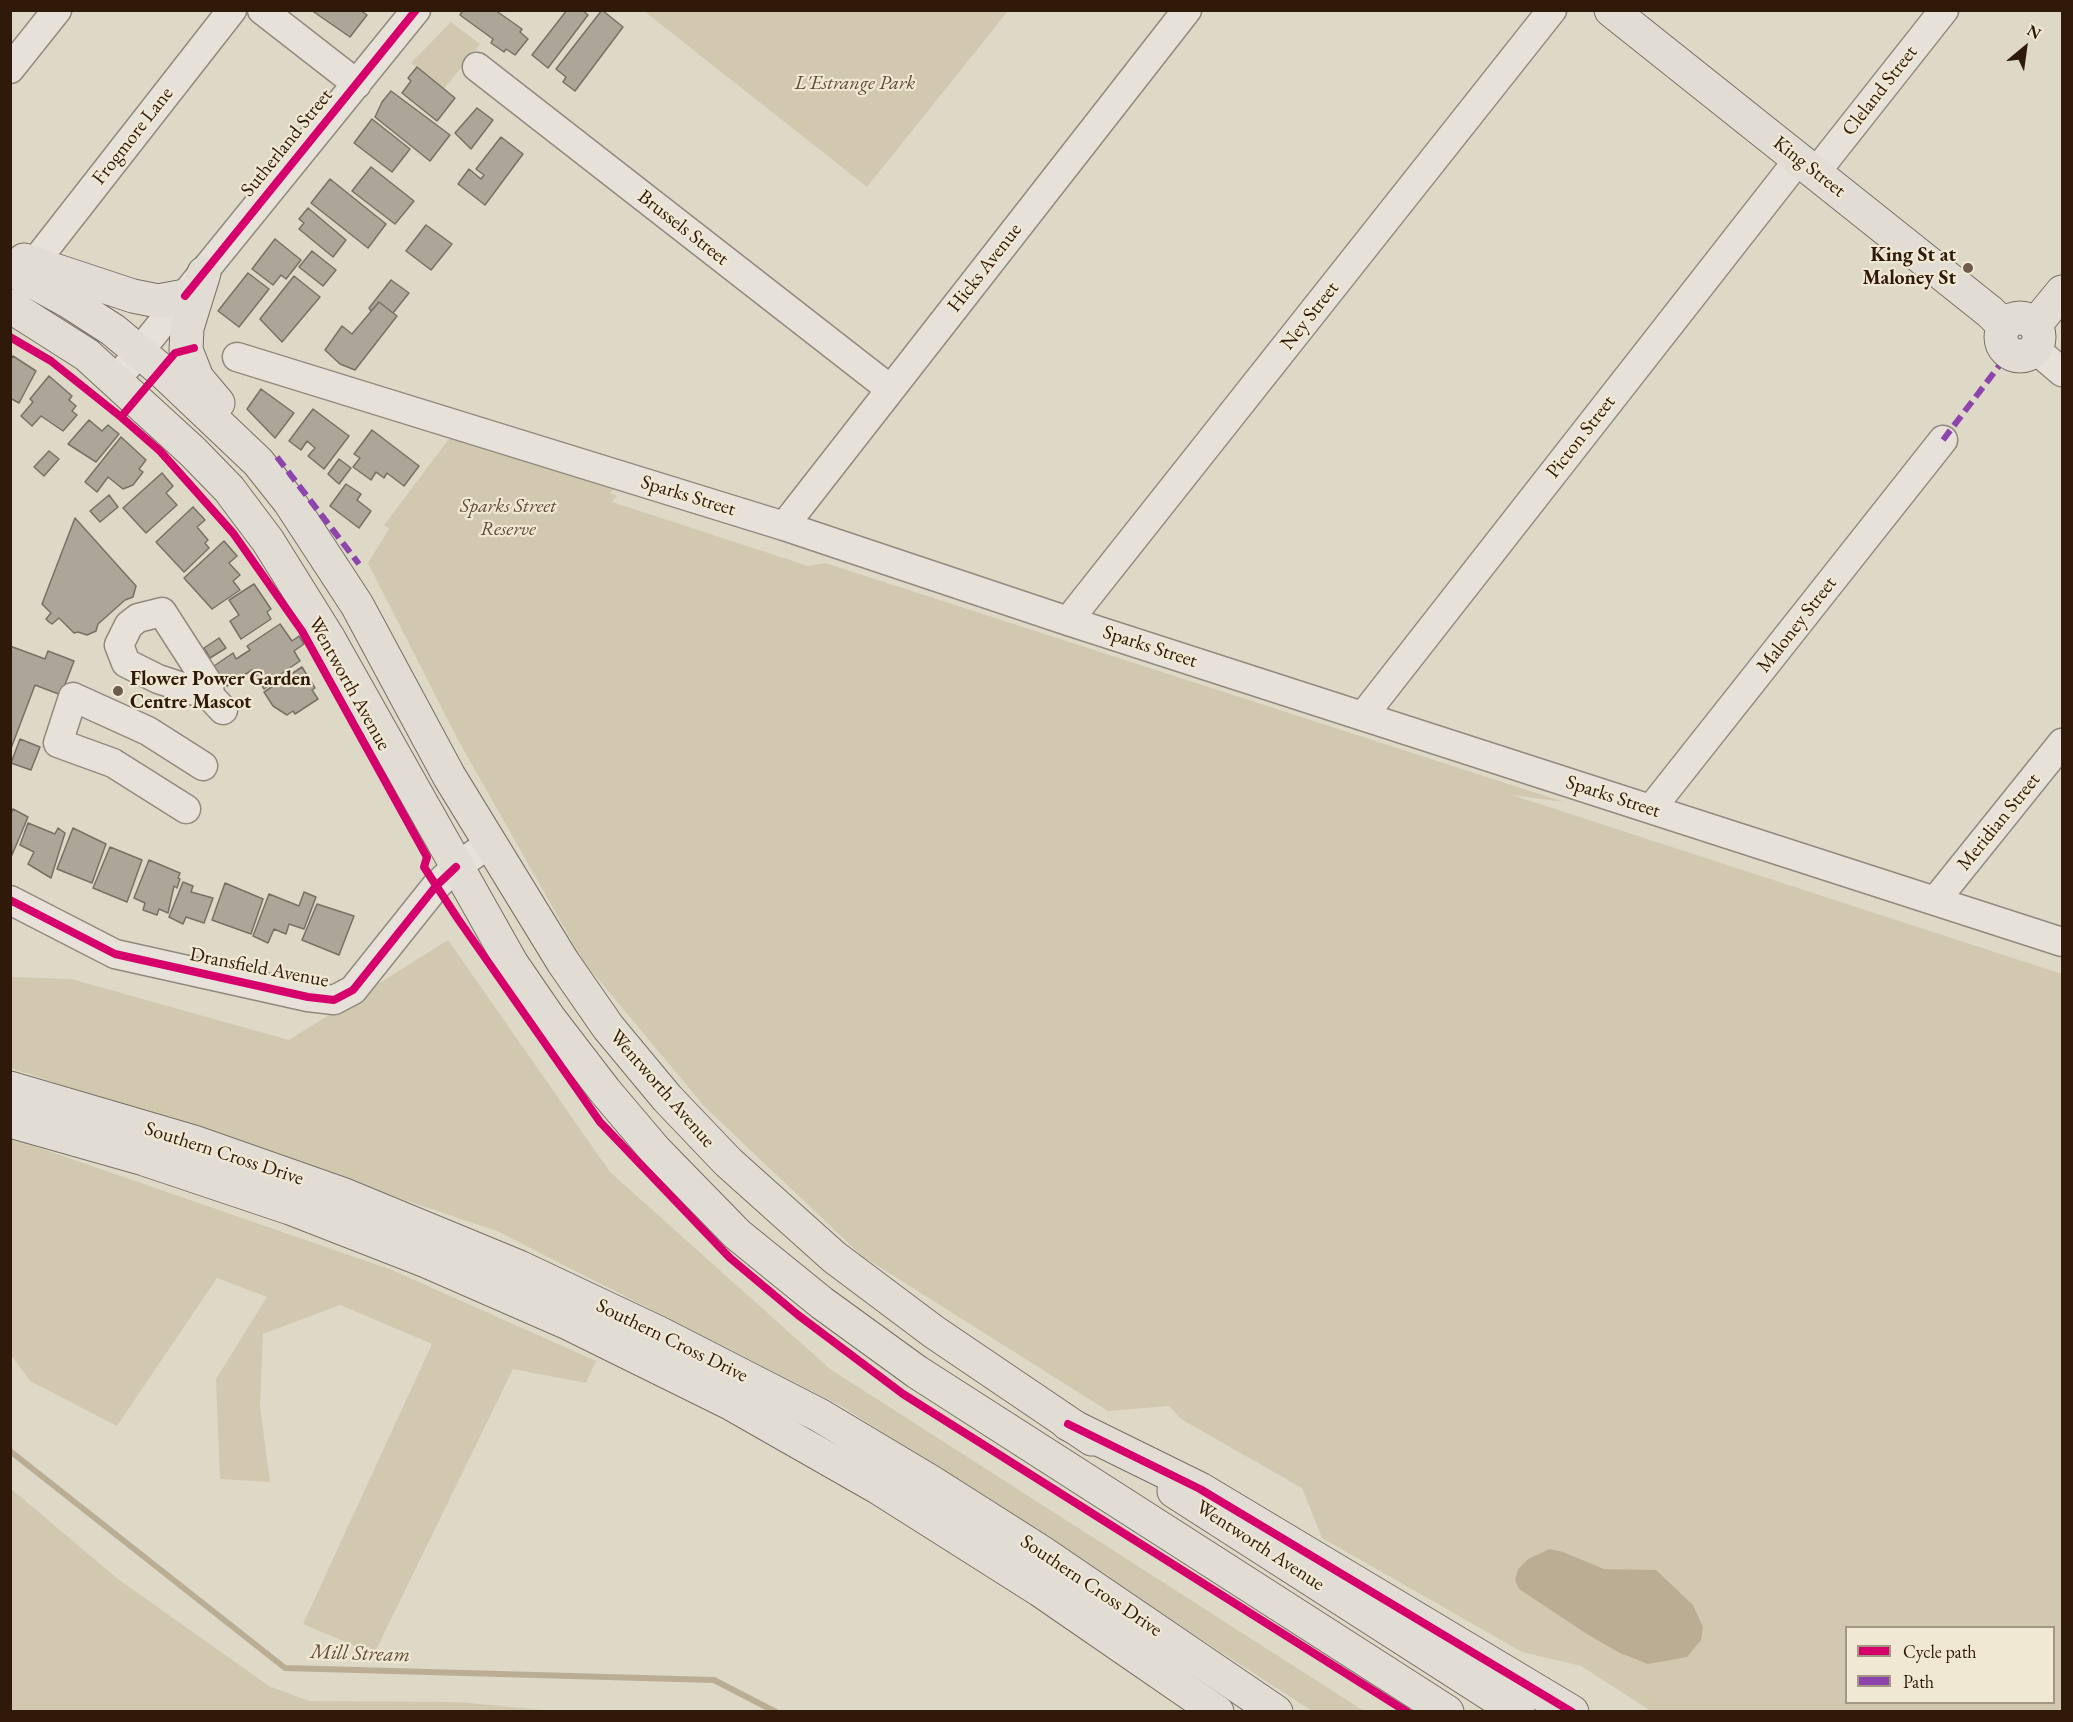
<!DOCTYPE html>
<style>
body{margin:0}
#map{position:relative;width:2073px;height:1722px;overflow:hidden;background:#ded8c6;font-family:"EB Garamond",serif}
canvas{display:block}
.frame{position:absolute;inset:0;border:12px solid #2f1a0a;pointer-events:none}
.legend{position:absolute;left:1845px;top:1626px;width:210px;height:78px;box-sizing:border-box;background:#f1e8d3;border:2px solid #a39683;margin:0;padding:8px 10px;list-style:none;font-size:18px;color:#2f1a0a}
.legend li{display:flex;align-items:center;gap:12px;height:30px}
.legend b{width:30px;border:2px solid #a39683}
.north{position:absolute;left:1995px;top:18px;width:60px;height:60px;-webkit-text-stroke:4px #f1e8d3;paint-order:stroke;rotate:29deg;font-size:16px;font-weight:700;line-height:24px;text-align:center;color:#2f1a0a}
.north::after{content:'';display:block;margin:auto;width:21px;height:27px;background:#2f1a0a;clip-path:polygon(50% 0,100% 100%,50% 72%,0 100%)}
</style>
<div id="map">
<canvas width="2073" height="1722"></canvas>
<div class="frame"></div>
<ul class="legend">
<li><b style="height:8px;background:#d6006c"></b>Cycle path</li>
<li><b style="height:8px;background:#8e44ad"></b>Path</li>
</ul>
<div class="north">N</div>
</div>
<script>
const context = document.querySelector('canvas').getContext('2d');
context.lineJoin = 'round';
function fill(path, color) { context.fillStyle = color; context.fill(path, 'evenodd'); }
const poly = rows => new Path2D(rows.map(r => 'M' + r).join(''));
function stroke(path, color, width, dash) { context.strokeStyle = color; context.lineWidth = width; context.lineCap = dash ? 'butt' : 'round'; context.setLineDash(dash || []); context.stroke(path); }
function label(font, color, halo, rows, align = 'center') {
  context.font = font + ' "EB Garamond",serif'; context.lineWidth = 4.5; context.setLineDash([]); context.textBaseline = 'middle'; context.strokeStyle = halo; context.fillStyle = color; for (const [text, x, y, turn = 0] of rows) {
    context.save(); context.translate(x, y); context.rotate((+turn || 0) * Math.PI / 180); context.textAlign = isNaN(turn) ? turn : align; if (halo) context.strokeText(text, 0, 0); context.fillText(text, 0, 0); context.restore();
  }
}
fill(poly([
 [644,11,1008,11,867,187],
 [451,22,480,44,444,89,411,63],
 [455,431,617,484,610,493,617,496,612,502,808,566,825,563,1564,802,1512,795,2062,974,2062,1711,1651,1711,1581,1666,1522,1652,1322,1538,1302,1488,1181,1419,1169,1406,1108,1411,862,1256,705,1107,583,961,457,738,368,563,389,529,384,525],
 [1846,1628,2054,1628,2054,1702,1846,1702],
 [448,940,610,1172,830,1369,1364,1711,1312,1711,843,1407,497,1231,11,1068,11,977,71,979,289,1040],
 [11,1138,392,1270,596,1361,586,1383,513,1369,374,1654,303,1624,432,1344,340,1305,263,1334,260,1406,270,1482,220,1479,216,1379,267,1297,217,1278,117,1426,30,1381,11,1355],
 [10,1488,118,1579,269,1686,309,1701,459,1702,553,1711,11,1711]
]), '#d2c8b0');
fill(poly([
 [1550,1549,1563,1552,1604,1569,1656,1570,1693,1605,1703,1627,1701,1640,1687,1657,1648,1664,1620,1653,1587,1634,1519,1589,1515,1580,1518,1569,1528,1559]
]), '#baad94');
stroke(poly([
 [10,1451,285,1668,714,1680,776,1712]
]), '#baad94', 6);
const building = poly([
 [311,10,360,10,367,15,350,37,311,10],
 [463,10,495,10,522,29,520,32,528,39,515,55,506,49,504,52,491,43,493,39,460,15,463,10],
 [567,10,582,10,588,15,548,68,532,55,567,10],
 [602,10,623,27,575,91,563,82,566,77,556,69,602,10],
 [417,67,455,98,437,121,402,93,411,81,408,78,417,67],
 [391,91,450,135,430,161,375,117,382,102,391,91],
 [477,108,493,120,471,149,455,133,477,108],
 [372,119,410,149,392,172,354,143,372,119],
 [501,137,523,154,485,205,458,184,469,169,481,179,484,175,476,169,501,137],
 [371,167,414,201,395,224,352,191,371,167],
 [330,179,386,224,368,248,311,203,330,179],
 [308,208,346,240,333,257,299,229,304,223,299,219,308,208],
 [426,225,452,244,431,270,406,251,426,225],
 [275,239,301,260,286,279,281,275,273,285,252,269,275,239],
 [312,251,336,270,323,286,299,267,312,251],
 [248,273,269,289,239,327,218,311,248,273],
 [294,276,320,297,282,342,260,319,294,276],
 [391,280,409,293,393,313,379,302,371,311,369,308,391,280],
 [379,302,397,316,355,370,340,364,325,350,342,326,352,334,379,302],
 [13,356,36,371,19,403,10,398,10,360,13,356],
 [49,376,72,396,69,400,76,406,72,411,77,415,63,431,41,416,32,426,21,416,33,402,30,399,49,376],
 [261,389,294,413,275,438,247,409,261,389],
 [313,409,349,436,324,469,308,456,315,448,307,441,301,450,289,441,313,409],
 [89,420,102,431,108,425,119,434,96,462,68,444,89,420],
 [372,430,419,466,404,486,387,473,384,478,376,472,371,480,353,467,360,458,354,454,372,430],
 [121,437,146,460,139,469,143,472,133,485,123,489,108,477,97,492,85,482,121,437],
 [49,451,59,459,44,476,34,467,49,451],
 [339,459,351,468,339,484,328,474,339,459],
 [162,473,173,486,166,493,177,505,146,533,123,508,162,473],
 [346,484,361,494,357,500,371,511,359,528,330,506,346,484],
 [109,495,118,507,100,522,90,511,109,495],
 [193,507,205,520,197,527,208,540,205,543,209,548,184,572,156,542,193,507],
 [75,518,136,586,133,597,125,600,98,624,96,631,87,635,78,632,74,633,59,618,52,624,49,622,46,619,51,613,42,604,75,518],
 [224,541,237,556,229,563,240,575,233,581,240,590,212,609,184,578,224,541],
 [254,584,271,609,267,612,271,619,241,639,230,621,239,615,229,600,254,584],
 [280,624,292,641,299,636,304,644,294,651,300,661,269,682,270,685,264,689,252,670,227,686,214,666,233,653,236,659,250,650,247,646,280,624],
 [219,638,226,648,210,658,204,648,219,638],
 [10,646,45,659,48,651,74,661,61,695,35,685,10,751,10,646],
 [302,667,315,688,312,690,318,699,295,714,293,711,287,715,273,706,264,692,302,667],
 [20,739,40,747,31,770,11,763,20,739],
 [13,809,28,817,12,855,10,816,13,809],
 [28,823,55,834,58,828,65,833,51,878,28,864,34,852,20,845,28,823],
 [73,828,106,844,92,883,57,869,73,828],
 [110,847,142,860,127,902,93,888,110,847],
 [149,860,180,873,178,878,180,879,177,888,174,886,168,913,159,909,157,915,143,910,145,903,134,898,149,860],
 [183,882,193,886,191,892,213,898,204,923,186,917,183,924,169,917,183,882],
 [225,883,263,899,251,934,212,920,225,883],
 [304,892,316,897,304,929,289,924,286,934,274,929,268,943,253,936,269,894,299,906,304,892],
 [317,904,354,916,339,955,302,940,317,904]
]);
fill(building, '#aca699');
stroke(building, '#777165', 1.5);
const minor = poly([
 [262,10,357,84],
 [477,67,890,389],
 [10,69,57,10],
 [1816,172,1944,10],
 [35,262,232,10],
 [2035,349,2062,372],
 [237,357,784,526,1068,621,2062,942],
 [116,380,416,10],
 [784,526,1187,10],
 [1068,621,1552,10],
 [210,696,209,685,162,612,138,618,129,625,119,645,126,663,158,679,210,696,223,710],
 [1363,716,1799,159],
 [186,809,113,763,58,743,73,697,148,731,203,766],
 [1651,809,1943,440],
 [10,900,115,954,308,997,334,1000,353,990,436,886,456,867,489,844],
 [1935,901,2062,743]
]);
const major = poly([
 [1611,10,1990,312,2004,326],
 [24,260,133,296,158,301,185,296],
 [10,269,68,301,113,330,161,370,258,462,289,501,357,605,449,776,563,962,608,1027,667,1098,728,1162,834,1257,934,1332,1092,1439],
 [204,273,187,328,186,350,197,378,218,403],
 [10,306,87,355,193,452,229,489,268,541,329,639,512,964,549,1018,605,1091,655,1150,737,1234,822,1303,917,1372,1447,1712],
 '2001 337a19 19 0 1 1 38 0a19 19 0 1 1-38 0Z',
 [2035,325,2062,292],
 [1174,1491,1518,1712]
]);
const highway = poly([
 [10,1088,194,1142,342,1194,519,1267,659,1333,819,1415,931,1482,1041,1552,1276,1712],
 [10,1121,144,1159,290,1208,426,1261,570,1324,730,1403,879,1488,1040,1590,1217,1712],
 [1068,1424,1200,1489,1572,1712]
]);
stroke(minor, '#908a7e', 31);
stroke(major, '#777165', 35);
stroke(highway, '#777165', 35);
stroke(minor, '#e6e2da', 28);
stroke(major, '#e1ddd4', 33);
stroke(highway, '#e1ddd4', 33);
stroke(poly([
 [1943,440,1999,366],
 [277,457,359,564]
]), '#8e44ad', 6, [12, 6]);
stroke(poly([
 [185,296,416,10],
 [10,337,51,361,121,417,160,451,233,533,302,631,427,857,424,867,458,919,600,1122,730,1258,798,1315,903,1394,1407,1712],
 [121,417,175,353,194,348],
 [10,900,115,954,308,997,334,1000,353,990,436,886,456,867],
 [1068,1424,1200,1489,1572,1712]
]), '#d6006c', 8);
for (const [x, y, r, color] of [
 [1968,268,6,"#6c5c4c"],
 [118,691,6,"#6c5c4c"]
]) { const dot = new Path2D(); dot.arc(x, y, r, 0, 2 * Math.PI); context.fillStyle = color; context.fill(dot); stroke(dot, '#f1e8d3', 2); }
label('italic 20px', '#5d4a36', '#f1e8d3', [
 ["L'Estrange Park",855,84],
 ["Sparks Street",508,507],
 ["Reserve",508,530]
]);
label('20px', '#2f1a0a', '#f1e8d3', [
 ["Cleland Street",1880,91,-52],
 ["Frogmore Lane",133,136,-52],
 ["Sutherland Street",287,143,-51],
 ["King Street",1809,167,38],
 ["Brussels Street",683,228,38],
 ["Hicks Avenue",985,268,-52],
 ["Ney Street",1310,316,-52],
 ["Picton Street",1581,437,-52],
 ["Sparks Street",688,496,17],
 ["Maloney Street",1797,625,-52],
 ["Sparks Street",1150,647,18],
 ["Wentworth Avenue",349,684,61],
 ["Sparks Street",1613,797,18],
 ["Meridian Street",1999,822,-51],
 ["Dransfield Avenue",259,968,11],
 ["Wentworth Avenue",662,1089,49],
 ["Southern Cross Drive",224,1154,18],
 ["Southern Cross Drive",672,1341,26],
 ["Wentworth Avenue",1260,1546,33],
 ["Southern Cross Drive",1091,1586,34]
]);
label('bold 20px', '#2f1a0a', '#f1e8d3', [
 ["King St at",1956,256],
 ["Maloney St",1956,279],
 ["Flower Power Garden",130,680,"left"],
 ["Centre Mascot",130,703,"left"]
], 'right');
label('italic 21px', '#604d39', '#f1e8d3', [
 ["Mill Stream",360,1654,2]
]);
</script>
